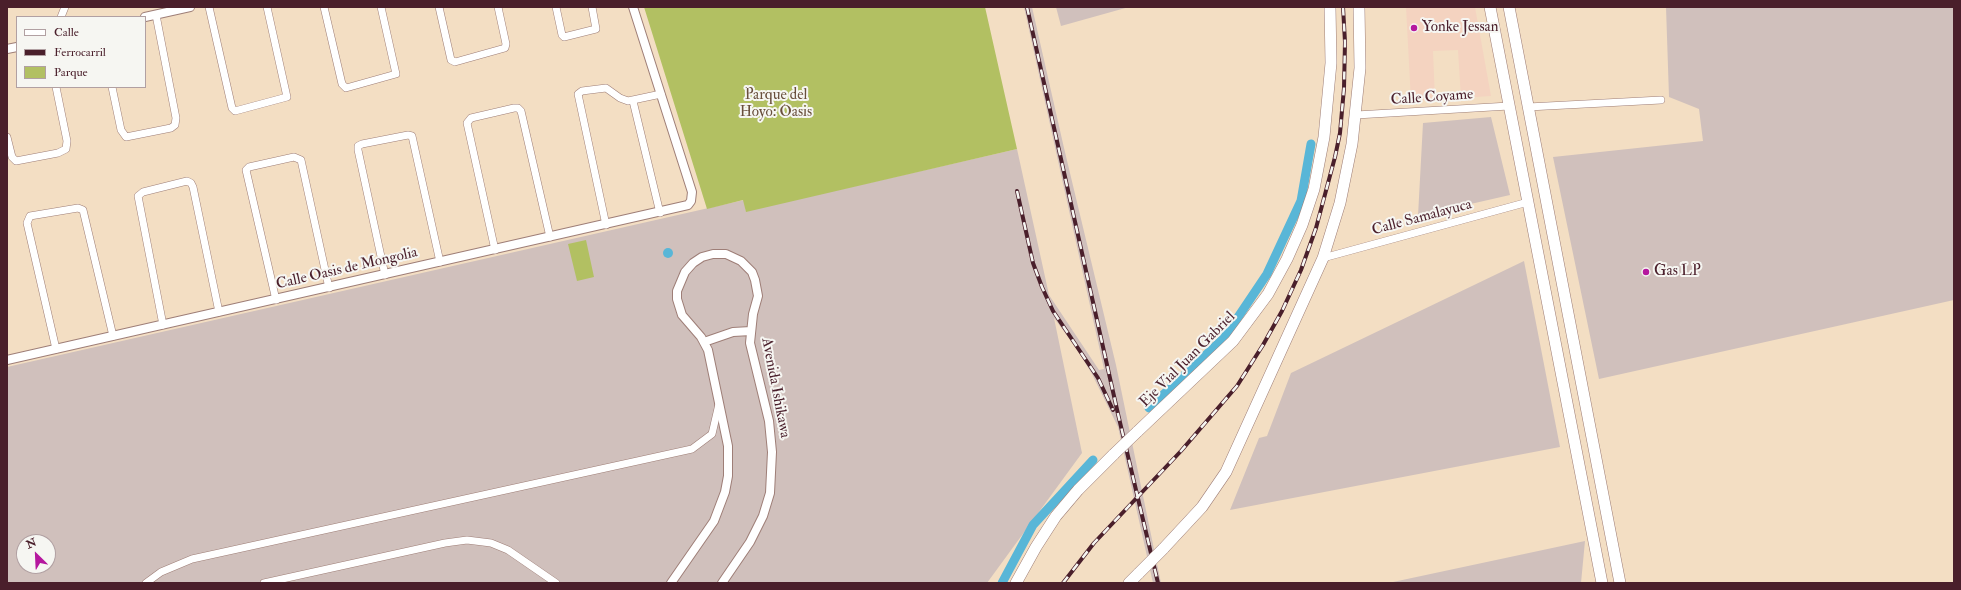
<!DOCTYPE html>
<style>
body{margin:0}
#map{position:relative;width:1961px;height:590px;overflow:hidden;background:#f3dec3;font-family:"IM FELL Double Pica",serif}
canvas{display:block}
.frame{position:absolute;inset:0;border:8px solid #4a1f2b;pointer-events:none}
.legend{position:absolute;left:16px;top:16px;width:130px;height:72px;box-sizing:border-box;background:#f6f6f2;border:1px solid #b1a0a2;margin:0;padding:5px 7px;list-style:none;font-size:12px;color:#4a1f2b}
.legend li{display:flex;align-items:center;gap:8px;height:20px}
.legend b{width:20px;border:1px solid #b1a0a2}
.north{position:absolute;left:16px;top:534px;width:40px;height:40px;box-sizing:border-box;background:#f6f6f2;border:1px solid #b1a0a2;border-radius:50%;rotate:336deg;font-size:11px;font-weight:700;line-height:16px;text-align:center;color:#4a1f2b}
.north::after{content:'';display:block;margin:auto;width:14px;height:18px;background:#b5179e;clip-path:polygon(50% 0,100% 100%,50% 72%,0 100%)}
</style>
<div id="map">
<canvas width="1961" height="590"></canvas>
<div class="frame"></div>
<ul class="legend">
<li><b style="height:5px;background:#fff"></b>Calle</li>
<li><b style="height:5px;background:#4a1f2b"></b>Ferrocarril</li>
<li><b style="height:11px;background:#b2c062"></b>Parque</li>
</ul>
<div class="north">N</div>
</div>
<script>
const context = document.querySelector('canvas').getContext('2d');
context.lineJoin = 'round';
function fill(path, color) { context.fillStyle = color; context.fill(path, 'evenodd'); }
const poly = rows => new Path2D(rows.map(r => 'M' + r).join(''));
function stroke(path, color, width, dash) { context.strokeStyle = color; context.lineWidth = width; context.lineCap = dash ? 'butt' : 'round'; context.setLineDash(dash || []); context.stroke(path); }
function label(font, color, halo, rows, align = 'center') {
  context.font = font + ' "IM FELL Double Pica",serif'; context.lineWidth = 4; context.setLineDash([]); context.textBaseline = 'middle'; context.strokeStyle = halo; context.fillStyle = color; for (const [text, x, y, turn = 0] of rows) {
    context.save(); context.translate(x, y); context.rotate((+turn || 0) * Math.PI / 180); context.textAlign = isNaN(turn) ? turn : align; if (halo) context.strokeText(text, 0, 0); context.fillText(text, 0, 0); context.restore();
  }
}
fill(poly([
 [1406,7,1475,7,1491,96,1461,98,1458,50,1433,51,1435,100,1411,101]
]), '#f4d3c0');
fill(poly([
 [1024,7,1032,7,1064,148,1116,365,1161,583,1153,583,1118,427,1092,374,1075,346,1054,318,1082,453,987,583,7,583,7,367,744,200,746,211,1017,149,1049,295,1099,370,1104,369],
 [24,542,48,542,48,566,24,566],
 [1056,7,1129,7,1061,26],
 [1666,7,1954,7,1954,300,1599,379,1553,157,1703,141,1699,109,1669,97],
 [1491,117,1510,195,1418,216,1423,123],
 [1524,261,1560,447,1230,510,1259,438,1267,436,1291,373],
 [1585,541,1581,583,1393,583,1393,582]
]), '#d0c0bc');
fill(poly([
 [644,7,985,7,1017,149,746,212,743,200,707,209],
 [586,240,594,277,577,281,568,244]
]), '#b2c062');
fill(poly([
 '663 253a5 5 0 1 1 10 0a5 5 0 1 1-10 0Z'
]), '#59b6d7');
stroke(poly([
 [1149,408,1224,338,1267,274,1301,201,1311,144],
 [1002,583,1033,525,1093,460]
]), '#59b6d7', 9);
const minor = poly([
 [209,7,232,108,235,111,287,97,267,7],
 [324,7,342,84,346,88,396,74,381,7],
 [439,7,451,60,455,62,505,48,506,44,498,7],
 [556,7,562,35,564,37,596,29,592,7],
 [61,17,65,7],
 [112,87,121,130,126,137,171,128,175,125,176,118,156,15],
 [633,101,660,213],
 [1528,107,1661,100],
 [1356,115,1509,106],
 [7,137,12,157,16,161,58,153,66,149,67,141,56,87],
 [606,225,578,94,582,91,606,88,620,98,628,101,661,94],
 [495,250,467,123,471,118,514,108,518,108,521,111,550,237],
 [1323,258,1528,202],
 [385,275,358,150,358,146,362,144,408,135,412,136,440,262],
 [276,300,246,170,249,167,294,157,301,160,329,288],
 [163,325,138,196,143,192,187,181,191,183,193,187,219,312],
 [56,349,27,223,30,216,78,208,83,210,113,336],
 [146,583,161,572,192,559,692,449,712,434,719,404],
 [264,583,445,543,467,540,491,543,508,550,556,583]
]);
const tertiary = poly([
 [145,17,190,7],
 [7,49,17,47],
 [704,342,733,332,751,331],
 [7,360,688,205,691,201,692,192,633,7],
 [671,583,714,521,725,492,728,476,728,446,708,350,701,337,682,315,677,299,677,291,685,272,693,263,702,257,713,254,726,254,741,261,752,272,755,280,758,296,753,314,750,343,769,421,772,452,770,493,763,516,750,542,722,583]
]);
const primary = poly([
 [1490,7,1602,583],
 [1509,7,1620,583],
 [1137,432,1233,341,1268,294,1287,259,1302,225,1314,189,1324,137,1331,63,1330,7],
 [1163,549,1202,507,1226,472,1323,258,1340,203,1352,144,1360,68,1359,7],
 [1016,583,1036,547,1056,516,1078,490,1114,454],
 [1129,583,1139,573]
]);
stroke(minor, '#9e7e77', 8);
stroke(tertiary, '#9e7e77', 10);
stroke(primary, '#9e7e77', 12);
stroke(minor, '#fff', 7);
stroke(tertiary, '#fff', 8);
stroke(primary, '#fff', 11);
const rail = poly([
 [1027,7,1118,414,1158,583],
 [1017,191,1033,263,1042,287,1053,311,1098,378,1113,410],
 [1063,583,1094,543,1181,451,1237,386,1263,345,1282,311,1301,270,1316,228,1335,157,1340,133,1344,88,1345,42,1343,7]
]);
stroke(rail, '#4a1f2b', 4);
stroke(rail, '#f6f6f2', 2.5, [8]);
const primaryBridge = poly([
 [1114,454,1137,432],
 [1139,573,1163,549]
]);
stroke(primaryBridge, '#9e7e77', 12, []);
stroke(primaryBridge, '#fff', 11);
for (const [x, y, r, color] of [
 [1414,28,4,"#b5179e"],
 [1646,272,4,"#b5179e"]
]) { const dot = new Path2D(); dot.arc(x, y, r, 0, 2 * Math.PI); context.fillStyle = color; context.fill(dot); stroke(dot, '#f6f6f2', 1.5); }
label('15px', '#4a1f2b', '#f6f6f2', [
 ["Yonke Jessan",1422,28],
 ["Gas LP",1654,272]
], 'left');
label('15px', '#694f3c', '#f6f6f2', [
 ["Parque del",776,96],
 ["Hoyo: Oasis",776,113]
]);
label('15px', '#4a1f2b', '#f6f6f2', [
 ["Calle Coyame",1432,98,-4],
 ["Calle Samalayuca",1422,218,-15],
 ["Calle Oasis de Mongolia",347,269,-13],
 ["Eje Vial Juan Gabriel",1188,360,-45],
 ["Avenida Ishikawa",775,388,79]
]);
</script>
